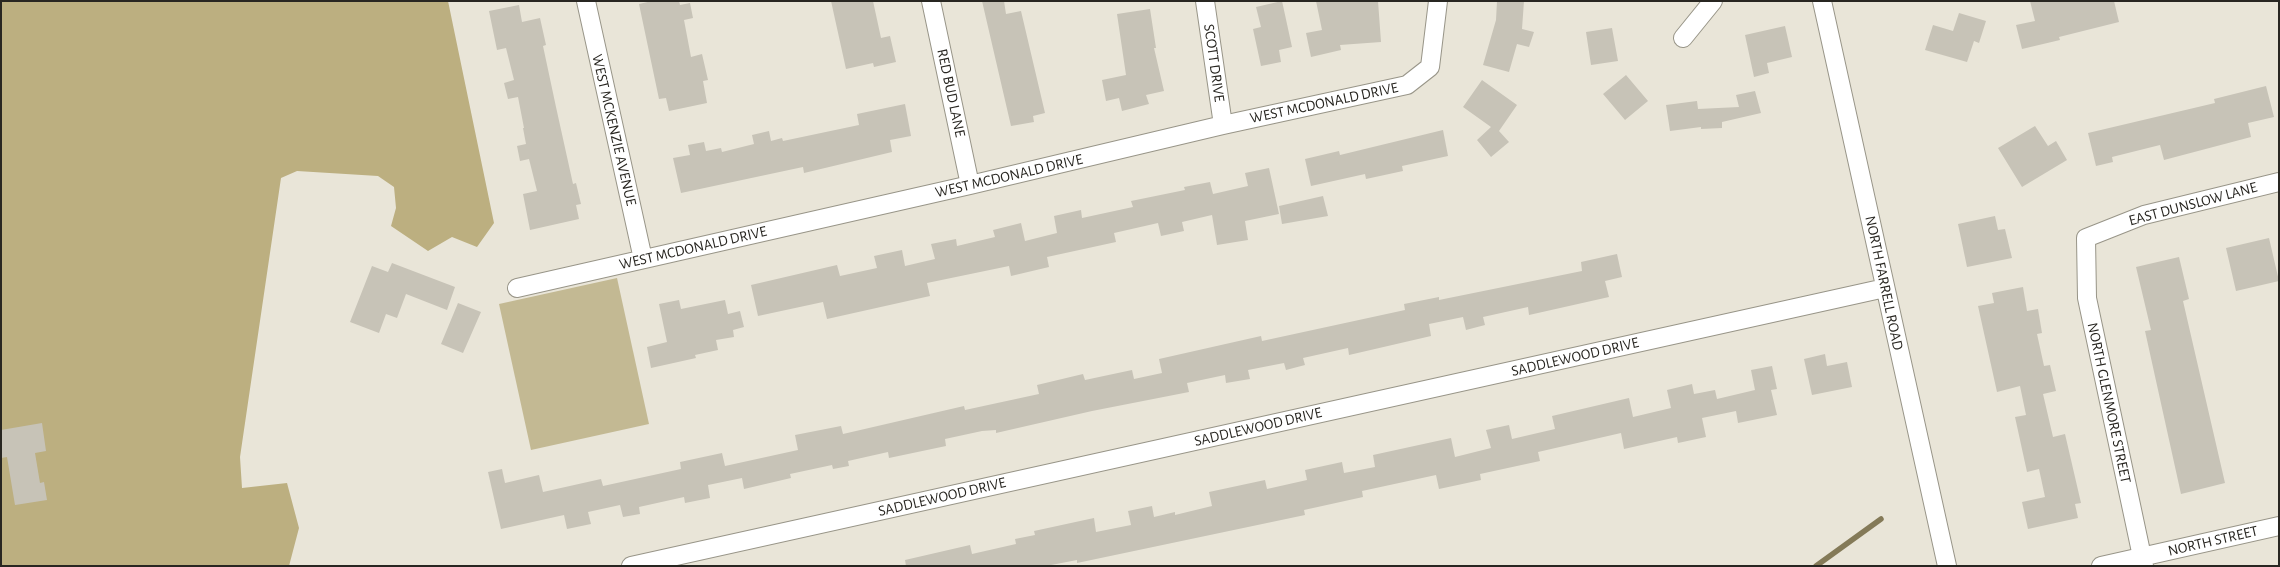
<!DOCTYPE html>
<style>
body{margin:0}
#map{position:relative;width:2280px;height:567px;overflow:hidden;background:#e9e5d8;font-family:"Alegreya Sans",sans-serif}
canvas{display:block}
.frame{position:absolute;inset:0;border:2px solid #282621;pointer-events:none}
</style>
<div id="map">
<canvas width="2280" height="567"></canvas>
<div class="frame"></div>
</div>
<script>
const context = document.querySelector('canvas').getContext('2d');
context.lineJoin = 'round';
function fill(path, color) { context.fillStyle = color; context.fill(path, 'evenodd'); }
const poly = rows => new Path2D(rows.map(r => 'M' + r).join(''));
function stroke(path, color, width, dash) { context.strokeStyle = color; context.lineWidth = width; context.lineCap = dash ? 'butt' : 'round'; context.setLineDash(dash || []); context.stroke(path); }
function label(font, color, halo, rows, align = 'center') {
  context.font = font + ' "Alegreya Sans",sans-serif'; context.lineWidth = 3; context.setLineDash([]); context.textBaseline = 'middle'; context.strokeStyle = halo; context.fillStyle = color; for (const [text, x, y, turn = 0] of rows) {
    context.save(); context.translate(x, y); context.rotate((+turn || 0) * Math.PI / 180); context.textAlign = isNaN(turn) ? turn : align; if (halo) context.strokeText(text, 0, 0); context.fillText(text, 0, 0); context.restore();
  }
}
fill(poly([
 [617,278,649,424,531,450,499,304]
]), '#c3b993');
fill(poly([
 [1,1,448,1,494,223,477,247,452,237,428,251,391,226,396,208,394,187,378,176,297,171,281,178,240,457,242,488,287,483,299,528,289,566,1,566]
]), '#bcaf80');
stroke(poly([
 [1816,566,1881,519]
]), '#847a58', 5.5);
fill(poly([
 [652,1,679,1,680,5,690,3,693,18,684,20,691,57,702,54,708,80,703,81,707,103,669,111,666,98,659,99,639,4],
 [831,1,873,1,881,38,890,36,896,62,874,67,873,63,846,69],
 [982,1,1004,1,1006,14,1021,11,1045,113,1033,116,1034,122,1011,126],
 [1282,1,1292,47,1279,50,1281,62,1261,66,1253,29,1261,27,1256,7],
 [1316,1,1378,1,1381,42,1340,45,1341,50,1311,57,1306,33,1322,30],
 [1497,1,1524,1,1522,29,1534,32,1529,47,1517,44,1509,72,1483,65,1496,20],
 [2030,1,2114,1,2119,22,2059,37,2060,40,2022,49,2016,25,2035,21],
 [519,5,522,22,540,18,546,45,543,46,556,107,573,184,576,183,581,204,576,205,579,219,530,230,523,194,537,191,529,159,520,161,517,146,526,144,523,128,524,128,518,97,508,99,504,83,514,80,506,48,497,50,489,11],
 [1150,9,1156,48,1154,48,1164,91,1146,95,1149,104,1122,111,1119,98,1106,101,1102,80,1126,75,1117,14],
 [1959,13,1986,21,1979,43,1974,41,1967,62,1925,50,1933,25,1953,31],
 [1785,26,1792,57,1767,63,1769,73,1754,77,1745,35],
 [1612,28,1618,61,1591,65,1586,32],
 [1626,75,1648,101,1625,120,1603,94],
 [1482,80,1517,105,1499,131,1509,142,1491,157,1477,140,1491,127,1463,107],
 [2266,86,2274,117,2248,123,2251,137,2164,160,2160,145,2112,157,2113,162,2096,166,2088,133,2215,103,2214,99],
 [1755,91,1761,113,1722,122,1722,128,1701,129,1701,127,1670,131,1666,105,1697,101,1698,109,1739,107,1736,95],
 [905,104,911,136,890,140,892,152,804,173,803,167,681,193,673,158,690,155,688,145,704,142,706,151,721,148,722,152,754,144,752,135,769,131,771,141,782,138,783,141,859,125,857,114],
 [2035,126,2048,146,2056,141,2067,160,2022,187,1998,148],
 [1443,130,1448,156,1402,166,1403,171,1366,179,1365,174,1311,186,1305,159,1339,151,1340,155],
 [1269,168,1279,214,1245,221,1248,240,1217,245,1212,215,1182,222,1184,231,1161,236,1158,223,1114,233,1116,242,1047,257,1049,267,1011,276,1009,266,927,283,930,296,827,319,823,302,758,316,751,285,837,265,840,276,877,268,874,256,902,250,905,266,935,259,931,244,956,239,957,246,995,237,993,230,1021,223,1025,241,1057,233,1054,216,1081,210,1082,218,1133,207,1131,201,1185,190,1184,187,1210,182,1213,194,1248,186,1245,173],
 [1323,196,1328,216,1282,224,1279,206],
 [1995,216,1998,230,2005,229,2012,258,1967,267,1958,224],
 [2269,238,2279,281,2236,291,2226,248],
 [1617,254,1622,277,1605,281,1609,297,1529,315,1528,307,1483,317,1485,325,1466,330,1463,317,1429,324,1431,336,1349,355,1348,348,1303,358,1305,365,1286,370,1284,363,1248,370,1250,379,1226,383,1225,375,1187,383,1189,392,1092,411,996,433,996,430,982,431,945,439,946,446,889,458,888,452,848,461,849,466,833,469,832,465,790,474,791,478,744,489,742,478,708,485,710,498,685,503,684,497,639,507,640,514,623,517,620,505,588,512,591,524,567,529,564,515,501,529,488,472,502,469,505,483,539,475,543,492,601,479,603,486,681,469,680,462,722,453,725,466,798,450,795,435,841,426,843,434,964,406,965,410,1039,394,1037,385,1083,374,1085,380,1132,370,1134,379,1162,373,1159,359,1261,336,1262,341,1405,310,1404,304,1439,297,1439,300,1582,271,1581,262],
 [2179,257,2189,299,2183,301,2225,483,2181,494,2145,331,2151,330,2136,267],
 [392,263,455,287,447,310,406,294,397,318,386,314,379,333,350,322,372,266,388,272],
 [2023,287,2027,311,2038,309,2042,333,2037,334,2044,366,2050,365,2056,391,2043,394,2053,437,2065,434,2081,503,2075,504,2078,518,2028,529,2022,502,2045,497,2039,469,2027,472,2015,417,2026,415,2020,386,1997,392,1978,306,1994,303,1992,293],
 [679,300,681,309,725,300,728,314,740,311,744,327,733,330,734,337,716,340,718,350,695,355,696,358,651,368,647,347,667,342,659,304],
 [458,303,481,312,463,353,441,344],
 [1825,354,1827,366,1847,362,1852,387,1812,395,1804,359],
 [1772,366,1777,389,1771,390,1777,415,1738,423,1736,411,1702,418,1706,437,1678,443,1677,437,1624,449,1621,433,1538,452,1540,461,1480,474,1481,480,1439,489,1436,475,1362,491,1363,497,1304,510,1305,515,1077,563,1077,560,1046,566,906,566,905,560,970,545,972,554,1016,544,1015,539,1035,535,1034,531,1094,518,1096,532,1131,525,1128,511,1152,506,1154,517,1175,512,1175,515,1212,506,1209,492,1265,480,1267,489,1307,480,1305,470,1342,462,1344,473,1375,467,1373,455,1451,438,1455,457,1491,448,1486,430,1509,425,1512,439,1555,429,1552,416,1629,398,1633,417,1671,408,1667,390,1692,384,1694,394,1715,390,1717,399,1755,390,1751,370],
 [42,423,46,451,35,453,40,483,44,482,47,500,15,505,7,457,1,458,1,430]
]), '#c7c3b7');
const minor = poly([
 [586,1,643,259],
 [931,1,970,185],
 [1205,1,1223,125],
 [1822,1,1947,566],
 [1683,38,1713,1],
 [517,288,970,185,1223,125,1407,85,1430,67,1438,1],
 [631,566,1885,288],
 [2101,566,2279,526],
 [2144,566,2087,298,2086,238,2144,215,2279,182]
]);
stroke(minor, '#989588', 20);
stroke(minor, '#fff', 18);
label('15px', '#282621', '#fff', [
 ["SCOTT DRIVE",1214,63,82],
 ["RED BUD LANE",951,93,78],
 ["WEST MCDONALD DRIVE",1324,103,-12],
 ["WEST MCKENZIE AVENUE",614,130,77],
 ["WEST MCDONALD DRIVE",1009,176,-13],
 ["EAST DUNSLOW LANE",2193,204,-15],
 ["WEST MCDONALD DRIVE",693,248,-13],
 ["NORTH FARRELL ROAD",1884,283,78],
 ["SADDLEWOOD DRIVE",1575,357,-13],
 ["NORTH GLENMORE STREET",2109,403,78],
 ["SADDLEWOOD DRIVE",1258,427,-13],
 ["SADDLEWOOD DRIVE",942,497,-13],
 ["NORTH STREET",2213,541,-13]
]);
</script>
